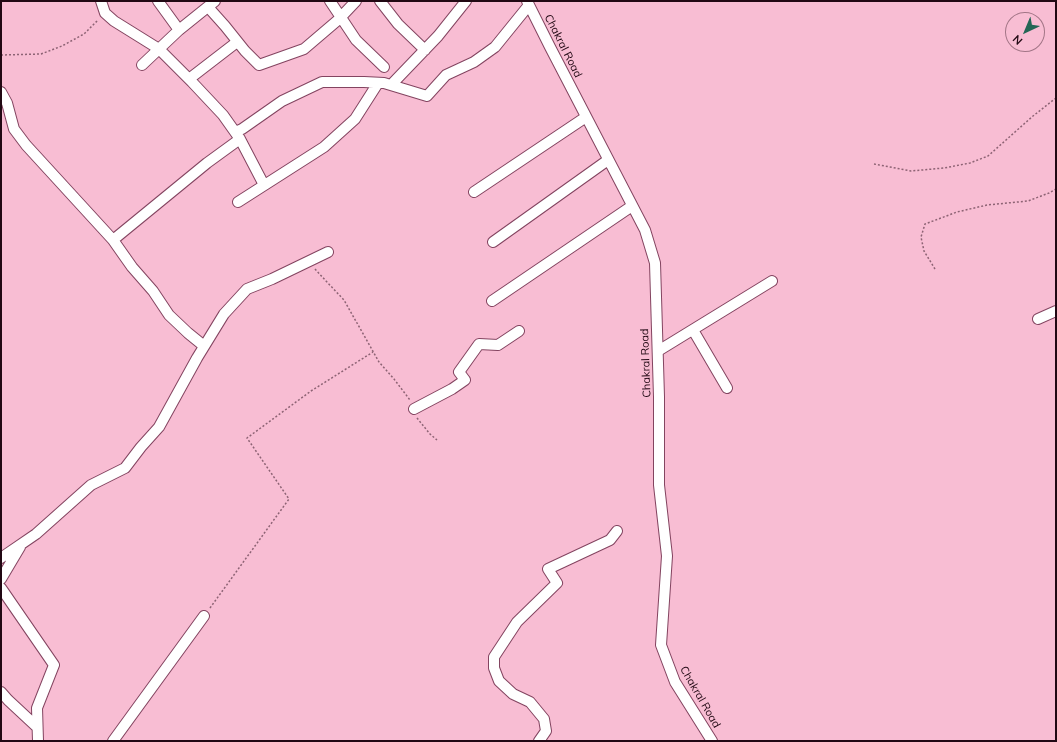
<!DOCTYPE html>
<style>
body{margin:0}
#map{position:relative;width:1057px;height:742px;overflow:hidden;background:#f8bdd3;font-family:Mulish,sans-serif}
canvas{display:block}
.frame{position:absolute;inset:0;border:2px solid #210813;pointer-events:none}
.north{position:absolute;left:1005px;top:12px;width:40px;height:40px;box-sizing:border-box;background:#f8bdd3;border:1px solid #a27586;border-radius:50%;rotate:224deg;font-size:11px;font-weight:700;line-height:16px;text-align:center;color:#210813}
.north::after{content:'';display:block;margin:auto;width:14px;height:18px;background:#246655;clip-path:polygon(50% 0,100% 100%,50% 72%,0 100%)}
</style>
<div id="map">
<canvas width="1057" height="742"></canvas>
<div class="frame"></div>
<div class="north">N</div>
</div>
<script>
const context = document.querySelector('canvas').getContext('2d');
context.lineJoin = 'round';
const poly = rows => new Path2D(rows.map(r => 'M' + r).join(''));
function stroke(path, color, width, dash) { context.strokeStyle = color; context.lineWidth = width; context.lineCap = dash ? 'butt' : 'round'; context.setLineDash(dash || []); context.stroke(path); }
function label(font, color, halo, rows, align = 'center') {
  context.font = font + ' Mulish,sans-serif'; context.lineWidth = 3; context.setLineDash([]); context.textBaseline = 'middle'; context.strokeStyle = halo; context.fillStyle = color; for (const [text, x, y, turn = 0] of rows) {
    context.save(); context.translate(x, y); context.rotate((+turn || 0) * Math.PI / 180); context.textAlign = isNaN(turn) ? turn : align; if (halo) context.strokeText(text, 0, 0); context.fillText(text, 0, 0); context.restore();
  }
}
const minor = poly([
 [101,1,105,13,114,21,159,49,192,82,223,115,240,139,264,185],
 [158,1,179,30],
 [330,1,356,40,384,67],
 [380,1,398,24,425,50],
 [527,1,550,47,645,230,655,263,659,397,659,485,667,556,661,645,675,682,712,741],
 [208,7,225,26,245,51,259,65,304,49,338,20,356,1],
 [142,65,179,30,215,1],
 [189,79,237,42],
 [391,85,438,36,466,1],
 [1,92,7,103,14,129,26,145,113,240,132,267,153,291,169,315,188,333,204,346],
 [235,132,242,129,282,101,322,82,364,82,384,83,427,96,446,75,474,62,495,47,529,5],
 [474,192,586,117],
 [238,202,324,147,355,119,378,83],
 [113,240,207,163,240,139],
 [493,242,608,160],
 [492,301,632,206],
 [1038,319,1056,311],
 [693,330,727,388],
 [658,351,772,281],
 [414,409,452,389,465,380,459,372,479,344,498,345,519,331],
 [1,558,36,534,91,485,125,468,141,447,159,427,197,358,224,314,247,289,272,279,328,252],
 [1,579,20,547],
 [1,588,54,665,37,708,38,741],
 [1,692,8,700,37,727],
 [113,741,204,616],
 [539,741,546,731,544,719,530,702,513,694,499,681,494,668,494,657,517,622,557,583,548,569,610,540,617,531]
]);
stroke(minor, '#834460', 12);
stroke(poly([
 [1,55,41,54,62,46,84,34,98,20],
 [874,164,911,171,944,168,970,163,988,156,1033,116,1056,98],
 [315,269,326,281,344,300,379,362,394,379,410,400],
 [935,269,924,251,921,237,925,224,957,212,987,205,1028,201,1049,193,1056,189],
 [417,418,430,434,437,440],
 [210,608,289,499,247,438,311,391,373,352]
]), '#8d6374', 1.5, [2, 2]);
stroke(minor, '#fff', 10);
label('11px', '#210813', '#f8bdd3', [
 ["Chakral Road",563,46,63],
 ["Chakral Road",646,363,-92],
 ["Chakral Road",700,697,60]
]);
</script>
